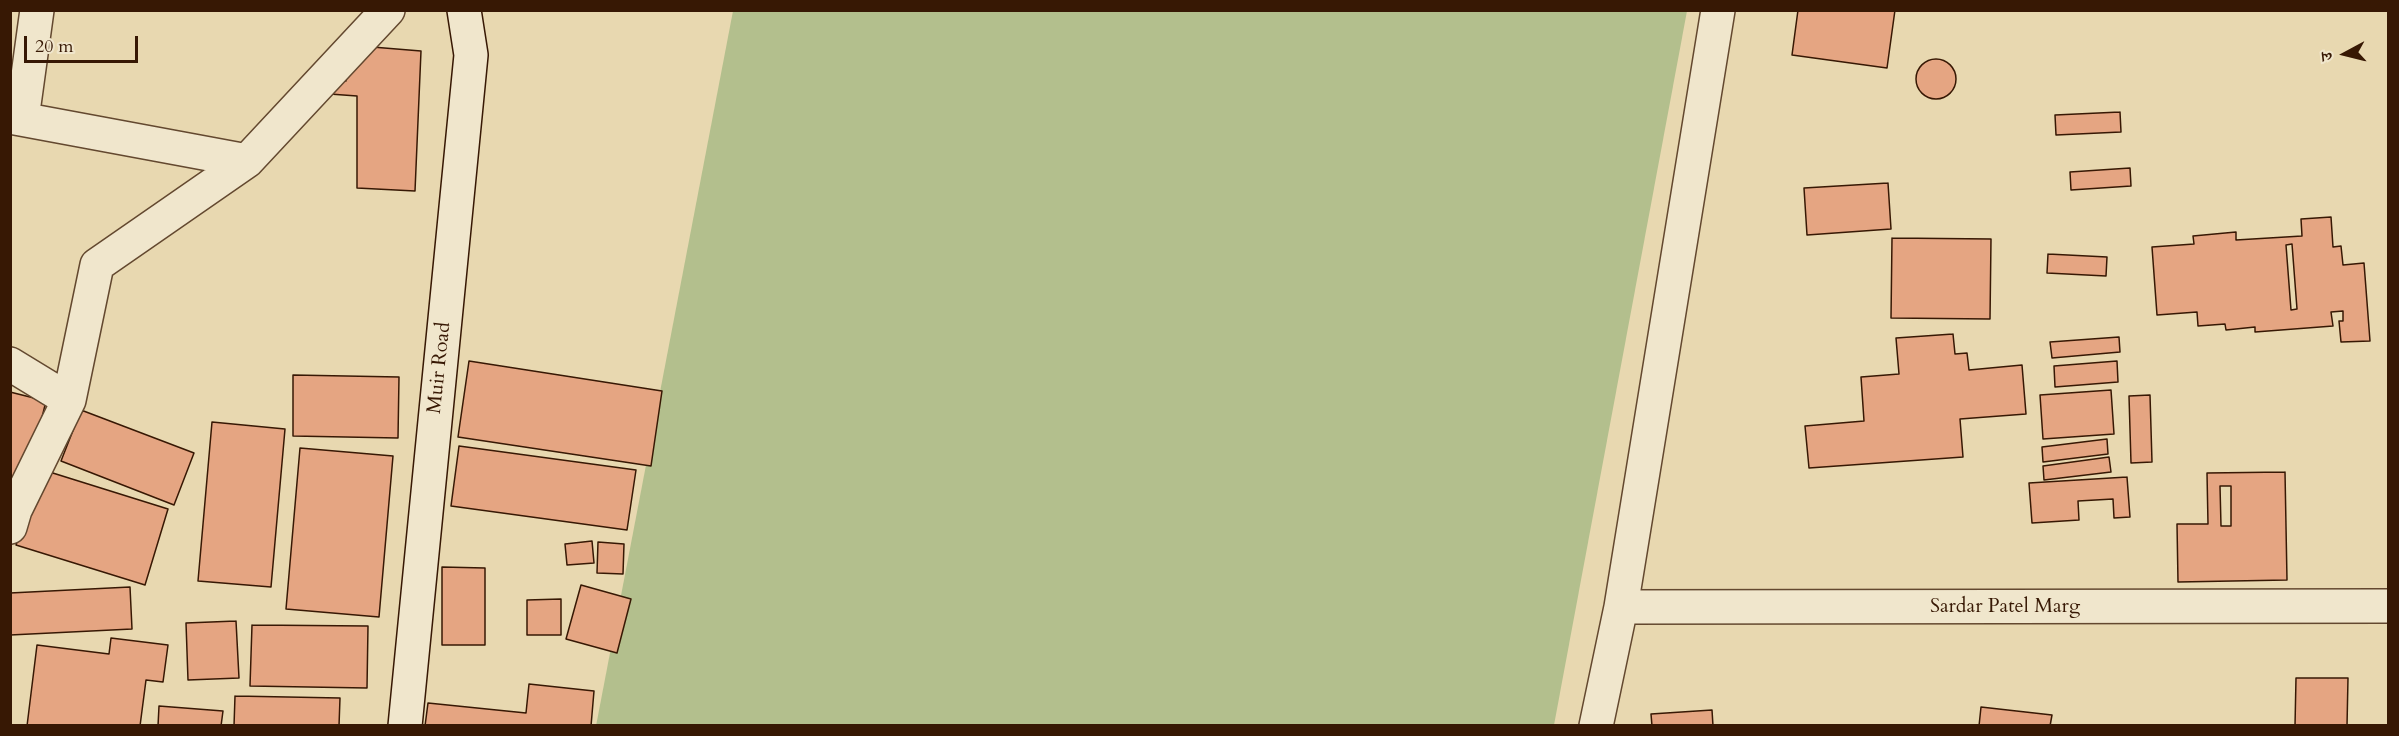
<!DOCTYPE html>
<meta charset="utf-8">
<style>
body{margin:0}
#map{position:relative;width:2399px;height:736px;overflow:hidden;background:#e8d8b0;font-family:Cardo,"Noto Serif Devanagari",serif}
canvas{display:block}
.frame{position:absolute;inset:0;border:12px solid #371804;pointer-events:none}
.north{position:absolute;left:2315px;top:24px;width:60px;height:60px;-webkit-text-stroke:4px #f0e6cc;paint-order:stroke;rotate:263deg;font-size:16px;font-weight:700;line-height:24px;text-align:center;color:#371804}
.north::after{content:'';display:block;margin:auto;width:21px;height:27px;background:#371804;clip-path:polygon(50% 0,100% 100%,50% 72%,0 100%)}
.scale{position:absolute;left:24px;top:36px;width:114px;height:27px;box-sizing:border-box;border:3px solid #371804;border-top:0;padding-left:8px;font-size:18px;line-height:21px;white-space:nowrap;color:#371804;-webkit-text-stroke:4px #f0e6cc;paint-order:stroke}
</style>
<div id="map">
<canvas width="2399" height="736"></canvas>
<div class="frame"></div>
<div class="north">उ</div>
<div class="scale">20 m</div>
</div>
<script>
const context = document.querySelector('canvas').getContext('2d');
context.lineJoin = 'round';
function fill(path, color) { context.fillStyle = color; context.fill(path, 'evenodd'); }
const poly = rows => new Path2D(rows.map(r => 'M' + r).join(''));
function stroke(path, color, width, dash) { context.strokeStyle = color; context.lineWidth = width; context.lineCap = dash ? 'butt' : 'round'; context.setLineDash(dash || []); context.stroke(path); }
function label(font, color, halo, rows, align = 'center') {
  context.font = font + ' Cardo,serif'; context.lineWidth = 4.5; context.setLineDash([]); context.textBaseline = 'middle'; context.strokeStyle = halo; context.fillStyle = color; for (const [text, x, y, turn = 0] of rows) {
    context.save(); context.translate(x, y); context.rotate((+turn || 0) * Math.PI / 180); context.textAlign = isNaN(turn) ? turn : align; if (halo) context.strokeText(text, 0, 0); context.fillText(text, 0, 0); context.restore();
  }
}
fill(poly([
 [733,11,1687,11,1554,725,596,726]
]), '#b3bf8d');
const building = poly([
 [1798,10,1895,10,1887,68,1792,55,1798,10],
 [360,46,421,51,415,191,357,188,357,96,316,93,318,80,346,81,348,59,360,46],
 '1916 79a20 20 0 1 1 40 0a20 20 0 1 1-40 0Z',
 [2120,112,2121,132,2056,135,2055,115,2120,112],
 [2130,168,2131,186,2071,190,2070,172,2130,168],
 [1888,183,1891,229,1807,235,1804,188,1888,183],
 [2331,217,2333,247,2341,246,2343,265,2364,263,2370,341,2341,342,2339,321,2343,321,2343,311,2331,312,2333,326,2255,332,2255,327,2226,330,2225,324,2198,326,2197,312,2157,315,2152,247,2194,244,2193,236,2236,232,2236,240,2302,236,2301,219,2331,217],
 [2292,244,2297,309,2291,310,2286,245,2292,244],
 [1892,238,1991,239,1990,319,1891,318,1892,238],
 [2048,254,2107,257,2106,276,2047,273,2048,254],
 [1953,334,1955,354,1967,353,1969,370,2022,365,2026,414,1960,419,1963,457,1809,468,1805,426,1864,421,1861,377,1899,374,1896,338,1953,334],
 [2119,337,2120,352,2052,358,2050,342,2119,337],
 [469,361,662,391,651,466,458,437,469,361],
 [2117,361,2118,382,2055,387,2054,366,2117,361],
 [293,375,399,377,398,438,293,436,293,375],
 [2111,390,2114,434,2043,439,2040,395,2111,390],
 [10,392,46,401,24,492,10,489,10,392],
 [2150,395,2152,462,2131,463,2129,396,2150,395],
 [81,410,194,453,174,505,61,461,81,410],
 [212,422,285,429,271,587,198,581,212,422],
 [2107,439,2108,454,2043,462,2042,447,2107,439],
 [459,446,636,470,627,530,451,506,459,446],
 [300,448,393,456,379,617,286,609,300,448],
 [2109,457,2111,472,2044,480,2043,466,2109,457],
 [40,469,168,509,145,585,16,545,40,469],
 [2285,472,2287,580,2178,582,2177,524,2208,524,2207,473,2285,472],
 [2220,486,2231,486,2231,526,2221,526,2220,486],
 [2127,477,2130,517,2114,518,2113,499,2078,501,2079,520,2032,523,2029,483,2127,477],
 [592,541,594,563,567,565,565,544,592,541],
 [598,542,624,544,623,574,597,573,598,542],
 [442,567,485,568,485,645,442,645,442,567],
 [581,585,631,599,617,653,566,639,581,585],
 [130,587,132,629,10,635,10,593,130,587],
 [561,599,561,635,527,635,527,600,561,599],
 [236,621,239,678,188,680,186,623,236,621],
 [252,625,368,626,367,688,250,686,252,625],
 [111,638,168,645,163,682,146,680,140,726,27,726,37,645,109,654,111,638],
 [2296,678,2348,678,2347,726,2295,726,2296,678],
 [529,684,594,691,591,726,425,726,428,703,526,713,529,684],
 [235,696,340,698,339,726,234,726,235,696],
 [159,706,223,711,221,726,158,726,159,706],
 [1981,707,2052,715,2050,726,1979,726,1981,707],
 [1712,710,1713,726,1652,726,1651,714,1712,710]
]);
fill(building, '#e5a582');
stroke(building, '#371804', 1.5);
const minor = poly([
 [10,117,247,161],
 [22,119,37,10],
 [10,364,69,400],
 [10,527,15,510,69,400,97,265,247,161,388,10]
]);
const tertiary = poly([
 [1621,607,2388,606],
 [1596,726,1621,607,1718,10]
]);
const secondary = poly([
 [405,726,471,55,464,10]
]);
stroke(minor, '#63482f', 36);
stroke(tertiary, '#63482f', 36);
stroke(secondary, '#371804', 36);
stroke(minor, '#f0e6cc', 33);
stroke(tertiary, '#f0e6cc', 33);
stroke(secondary, '#f0e6cc', 33);
label('20px', '#371804', '#f0e6cc', [
 ["Muir Road",440,368,-84],
 ["Sardar Patel Marg",2005,607]
]);
</script>
